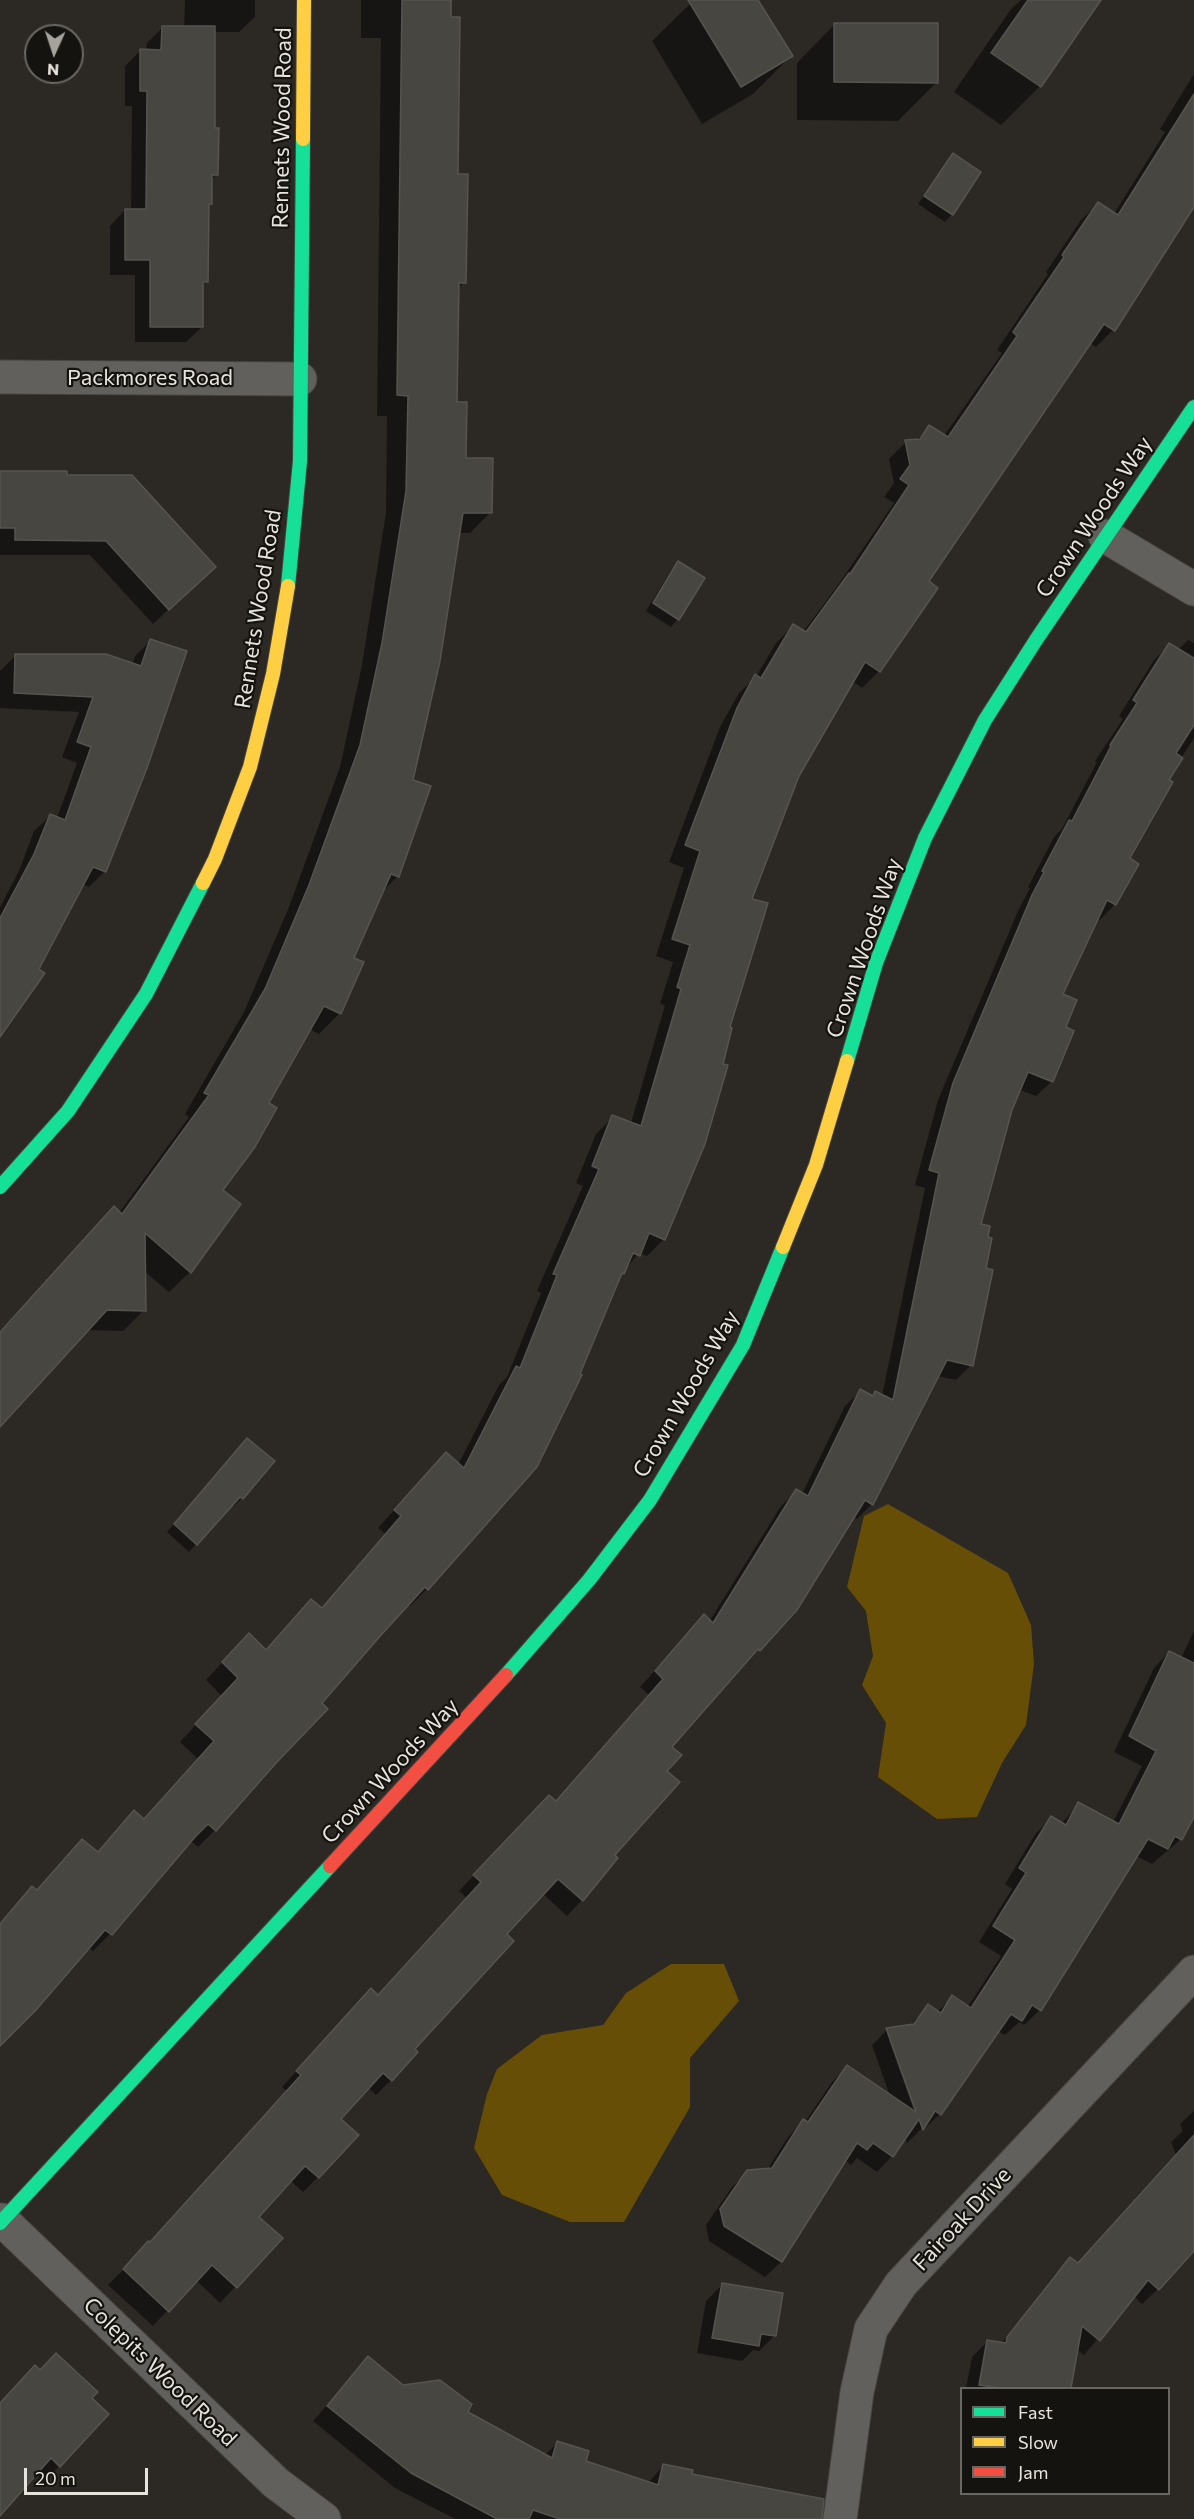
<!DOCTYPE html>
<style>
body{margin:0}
#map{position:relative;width:1194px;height:2519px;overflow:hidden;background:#2c2924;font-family:Commissioner,sans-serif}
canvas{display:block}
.legend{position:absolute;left:960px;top:2387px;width:210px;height:108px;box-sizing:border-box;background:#15130f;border:2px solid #696761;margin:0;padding:8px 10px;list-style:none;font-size:18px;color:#e7e4dd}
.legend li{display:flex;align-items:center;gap:12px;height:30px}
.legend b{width:30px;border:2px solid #696761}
.north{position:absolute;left:24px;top:24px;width:60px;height:60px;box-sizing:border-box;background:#15130f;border:2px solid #696761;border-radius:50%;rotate:183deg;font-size:16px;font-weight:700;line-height:24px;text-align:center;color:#e7e4dd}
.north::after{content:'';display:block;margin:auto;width:21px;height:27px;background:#a6a39c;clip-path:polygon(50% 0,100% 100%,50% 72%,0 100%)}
.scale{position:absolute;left:24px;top:2468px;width:124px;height:27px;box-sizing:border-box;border:3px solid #e7e4dd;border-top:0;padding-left:8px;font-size:18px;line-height:21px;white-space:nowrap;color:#e7e4dd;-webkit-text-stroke:4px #15130f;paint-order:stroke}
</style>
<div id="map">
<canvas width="1194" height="2519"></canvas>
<ul class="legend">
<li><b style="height:8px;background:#16e098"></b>Fast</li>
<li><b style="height:8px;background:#ffcf43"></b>Slow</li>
<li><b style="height:8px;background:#f24e42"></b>Jam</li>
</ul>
<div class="north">N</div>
<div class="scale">20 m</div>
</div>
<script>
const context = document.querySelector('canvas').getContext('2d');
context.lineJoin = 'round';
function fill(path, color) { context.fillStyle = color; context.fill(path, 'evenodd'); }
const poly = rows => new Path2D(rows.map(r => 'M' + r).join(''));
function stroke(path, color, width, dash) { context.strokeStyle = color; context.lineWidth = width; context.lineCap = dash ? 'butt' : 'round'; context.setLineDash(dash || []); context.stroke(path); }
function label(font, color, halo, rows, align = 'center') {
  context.font = font + ' Commissioner,sans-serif'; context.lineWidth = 4.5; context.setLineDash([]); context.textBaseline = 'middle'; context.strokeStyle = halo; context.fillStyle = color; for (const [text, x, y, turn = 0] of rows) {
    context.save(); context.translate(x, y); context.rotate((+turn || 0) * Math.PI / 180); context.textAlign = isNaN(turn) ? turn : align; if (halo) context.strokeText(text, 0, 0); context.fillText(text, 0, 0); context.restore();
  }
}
fill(poly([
 [888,1504,1008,1573,1031,1625,1034,1664,1026,1725,1002,1763,977,1817,937,1819,878,1777,886,1723,862,1685,873,1656,866,1611,847,1587,864,1516],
 [671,1964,724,1964,739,2001,690,2058,690,2107,624,2222,570,2222,502,2195,474,2148,487,2094,497,2069,542,2035,603,2025,626,1993]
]), '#664e07');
fill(poly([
 [185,0,255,0,255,17,239,32,214,32,213,130,217,174,211,180,211,204,207,207,207,281,202,286,202,327,186,342,135,342,135,275,110,275,110,226,125,210,131,210,132,106,125,106,125,66,140,51,146,51,147,43,162,28,184,28],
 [361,0,450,0,457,175,464,282,457,290,456,404,464,459,491,512,470,533,458,533,411,781,398,876,381,893,352,959,340,1013,319,1034,309,1029,221,1190,190,1272,169,1292,144,1271,144,1310,123,1331,86,1330,0,1425,0,1331,114,1208,119,1213,189,1117,185,1114,244,1012,289,907,340,767,362,665,386,513,387,416,377,416,381,38,361,38],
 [694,0,757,0,791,56,753,94,702,124,652,41],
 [1021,0,1091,0,1097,4,1039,87,1001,125,954,92,1011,9],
 [835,24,936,83,898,121,797,120,797,63],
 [1194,74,1194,205,1113,330,1096,347,1090,343,927,582,879,671,862,688,852,681,797,775,750,900,664,1239,647,1256,639,1253,618,1278,427,1589,410,1606,408,1604,319,1703,276,1761,215,1830,198,1847,190,1840,110,1934,93,1951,88,1947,0,2046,0,1923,32,1888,35,1891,82,1841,97,1853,134,1812,143,1821,198,1759,180,1742,222,1696,206,1680,232,1652,265,1651,311,1601,321,1609,386,1534,378,1528,429,1471,446,1454,458,1465,499,1385,507,1377,541,1293,537,1291,583,1186,576,1183,596,1134,613,1117,631,1123,665,1005,660,1004,673,962,656,956,684,868,669,862,720,727,739,693,756,677,776,643,793,626,803,632,838,585,894,503,884,497,894,483,889,459,906,442,916,441,930,427,944,436,1002,353,997,350,1048,274,1046,272,1081,220,1098,204,1114,214,1165,132,1160,129],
 [953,155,952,214,945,222,918,204],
 [0,472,65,476,214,567,153,624,90,555,0,555],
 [678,563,678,619,671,627,646,611,671,571],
 [1188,640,1194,643,1194,738,1167,780,1128,859,1115,904,1100,920,1097,918,1061,995,1064,1027,1052,1081,1036,1096,1020,1090,1010,1109,979,1225,971,1365,956,1380,937,1376,872,1504,857,1519,853,1517,759,1649,670,1747,665,1771,612,1855,615,1858,582,1900,567,1916,542,1893,504,1934,391,2080,376,2095,368,2087,339,2119,318,2177,303,2192,290,2180,257,2217,281,2238,220,2303,196,2280,153,2326,108,2285,149,2244,287,2091,282,2087,356,2006,377,1996,467,1898,459,1891,534,1812,555,1802,649,1695,640,1687,704,1617,709,1622,781,1506,797,1491,802,1494,845,1406,861,1391,872,1397,876,1393,882,1396,925,1188,915,1185,938,1100,1018,911,1030,888,1028,887,1054,837,1062,829,1097,762,1095,761,1123,719,1119,716,1154,660,1169,645,1178,650],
 [150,641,105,871,89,887,82,884,0,1035,0,907,19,871,34,831,50,816,57,818,77,763,62,757,79,712,0,708,0,671,15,656,132,665,135,656],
 [240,1447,273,1461,242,1498,234,1506,232,1504,189,1552,167,1532],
 [1194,1631,1194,1811,1181,1839,1152,1864,1136,1856,1040,2010,1024,2025,1019,2022,1005,2035,998,2031,940,2114,924,2129,922,2128,907,2143,905,2137,892,2156,877,2172,857,2158,851,2165,845,2160,781,2262,765,2277,709,2241,706,2225,732,2187,748,2172,767,2170,788,2137,803,2121,805,2122,832,2082,847,2067,890,2096,872,2045,887,2030,909,2027,928,2006,937,2012,952,1997,967,2008,1001,1956,979,1942,1012,1889,1005,1884,1036,1833,1052,1818,1061,1824,1079,1804,1113,1822,1142,1766,1114,1752,1154,1668,1169,1652,1181,1658],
 [889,2040,892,2040,920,2118,917,2119],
 [1194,2111,1194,2229,1158,2289,1142,2304,1134,2296,1084,2355,1076,2349,1070,2388,966,2388,972,2357,988,2341,1001,2344,1055,2274,1070,2259,1077,2265,1176,2155,1171,2142,1183,2131,1180,2124],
 [722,2285,774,2336,759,2351,753,2350,742,2361,697,2353,706,2301],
 [369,2358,402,2386,465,2412,545,2455,558,2442,584,2462,648,2483,663,2466,796,2519,455,2519,395,2488,313,2421],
 [39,2371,90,2398,59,2466,44,2481,35,2473,0,2514,0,2405]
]), '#0007');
const building = poly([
 [402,0,451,0,451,17,460,17,458,174,468,174,466,283,459,283,457,402,467,402,466,458,493,458,492,513,463,513,440,661,413,780,431,786,399,877,391,874,354,958,364,962,341,1014,324,1006,269,1103,277,1108,255,1147,223,1190,241,1204,191,1273,145,1233,146,1311,107,1310,0,1427,0,1332,114,1206,122,1214,209,1095,204,1093,265,989,309,885,360,745,382,643,406,491,408,396,397,395,402,0],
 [688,0,758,0,793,56,741,87,688,0],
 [1028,0,1101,0,1041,87,991,53,1028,0],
 [834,23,938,23,938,83,834,82,834,23],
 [162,26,215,26,215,128,219,128,218,175,212,175,212,204,209,204,208,282,203,282,203,327,150,327,150,260,125,260,125,209,146,209,147,91,140,91,140,49,161,50,162,26],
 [1194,94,1194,207,1115,331,1104,324,929,581,938,588,880,672,865,662,799,776,752,899,768,903,730,1027,732,1028,723,1064,728,1065,705,1144,665,1240,649,1233,640,1256,633,1253,624,1274,622,1273,580,1374,582,1375,537,1467,428,1590,425,1587,382,1634,322,1703,328,1709,277,1762,216,1831,208,1824,195,1837,112,1935,105,1930,36,2010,0,2046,0,1924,32,1886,37,1890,82,1839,98,1852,134,1810,144,1819,214,1741,195,1724,238,1678,222,1662,249,1633,266,1650,311,1599,322,1608,401,1516,394,1510,446,1452,464,1468,516,1366,520,1368,557,1275,553,1274,599,1169,592,1166,612,1115,641,1126,681,989,677,987,690,945,672,939,700,851,685,845,737,708,755,674,761,678,793,624,806,632,849,573,850,574,909,485,900,479,910,465,905,440,920,439,929,425,948,437,1017,336,1013,332,1064,257,1062,255,1098,202,1118,215,1194,94],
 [953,153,981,172,953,215,924,196,953,153],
 [0,471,67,471,67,475,132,475,216,567,169,610,106,541,15,540,15,528,0,528,0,471],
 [678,561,705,578,679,620,653,603,678,561],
 [150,639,187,651,147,768,106,872,93,867,39,969,45,973,0,1037,0,918,34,854,50,814,65,820,91,747,77,742,93,697,14,693,15,654,106,654,141,666,150,639],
 [1169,643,1194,658,1194,725,1176,753,1183,758,1169,780,1173,782,1130,858,1139,864,1116,905,1107,900,1063,994,1077,1000,1066,1027,1074,1031,1053,1082,1028,1072,1012,1110,981,1224,990,1226,988,1237,992,1238,986,1268,993,1270,973,1366,947,1360,873,1505,865,1500,797,1610,760,1651,758,1649,672,1747,682,1755,667,1771,680,1782,615,1855,618,1858,583,1901,558,1879,507,1934,514,1941,415,2049,418,2052,392,2081,383,2073,341,2119,359,2135,319,2178,305,2166,259,2217,283,2238,237,2288,212,2265,169,2312,123,2269,148,2241,150,2242,301,2075,296,2071,371,1988,378,1995,481,1882,473,1875,549,1795,556,1801,663,1679,655,1671,704,1614,713,1623,796,1489,808,1496,860,1389,873,1396,875,1391,893,1400,939,1173,929,1170,953,1083,1032,895,1044,872,1042,871,1069,820,1072,821,1111,746,1110,745,1137,703,1133,700,1169,643],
 [247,1438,275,1461,243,1499,240,1497,197,1545,174,1524,247,1438],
 [1169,1651,1194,1663,1194,1817,1182,1840,1175,1836,1168,1849,1148,1839,1041,2011,1032,2005,1022,2021,1011,2014,941,2115,935,2111,923,2130,919,2119,893,2157,873,2143,867,2150,857,2143,782,2262,724,2226,720,2209,747,2170,772,2168,803,2119,808,2122,847,2065,916,2112,886,2028,914,2024,928,2004,941,2013,952,1995,971,2008,1015,1940,993,1926,1026,1873,1019,1868,1051,1816,1066,1825,1078,1802,1119,1824,1156,1751,1129,1736,1169,1651],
 [1194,2135,1194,2251,1159,2290,1148,2280,1100,2341,1082,2326,1071,2388,999,2388,979,2385,987,2340,1006,2343,1007,2337,1070,2257,1078,2263,1194,2135],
 [722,2283,783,2293,776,2336,761,2334,759,2346,712,2338,722,2283],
 [56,2353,98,2392,92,2398,109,2414,60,2467,51,2458,0,2516,0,2403,35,2365,40,2370,56,2353],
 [368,2356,403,2385,440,2380,472,2404,468,2412,552,2458,557,2441,589,2451,586,2461,658,2485,663,2464,693,2470,692,2474,824,2499,822,2519,560,2519,533,2510,529,2519,497,2519,411,2473,327,2406,368,2356]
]);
fill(building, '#484641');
stroke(building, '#565450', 1.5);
const street = poly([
 [0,377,300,379],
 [1105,536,1194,589],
 [2,2220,276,2483,324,2519],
 [840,2519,857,2392,871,2329,901,2284,1194,1972]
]);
const fast = poly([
 [288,586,300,461,303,139],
 [847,1061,876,963,925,838,985,720,1036,640,1194,407],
 [0,1187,68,1111,146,994,203,883],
 [506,1675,589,1580,650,1500,743,1345,783,1247],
 [0,2223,330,1866]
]);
const slow = poly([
 [303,139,304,0],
 [203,883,215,859,250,767,273,674,288,586],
 [783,1247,816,1165,847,1061]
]);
const jam = poly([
 [330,1866,506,1675]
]);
stroke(street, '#46443f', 35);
stroke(fast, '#46443f', 16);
stroke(slow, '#46443f', 16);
stroke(jam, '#46443f', 16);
stroke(street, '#62605c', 33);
stroke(fast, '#16e098', 14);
stroke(slow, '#ffcf43', 14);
stroke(jam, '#f24e42', 14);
label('22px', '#e7e4dd', '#15130f', [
 ["Rennets Wood Road",282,128,-89],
 ["Packmores Road",150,378],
 ["Crown Woods Way",1094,517,-56],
 ["Rennets Wood Road",258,609,-81],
 ["Crown Woods Way",864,948,-71],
 ["Crown Woods Way",686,1394,-60],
 ["Crown Woods Way",390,1771,-47],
 ["Fairoak Drive",962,2219,-47],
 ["Colepits Wood Road",160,2372,44]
]);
</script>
